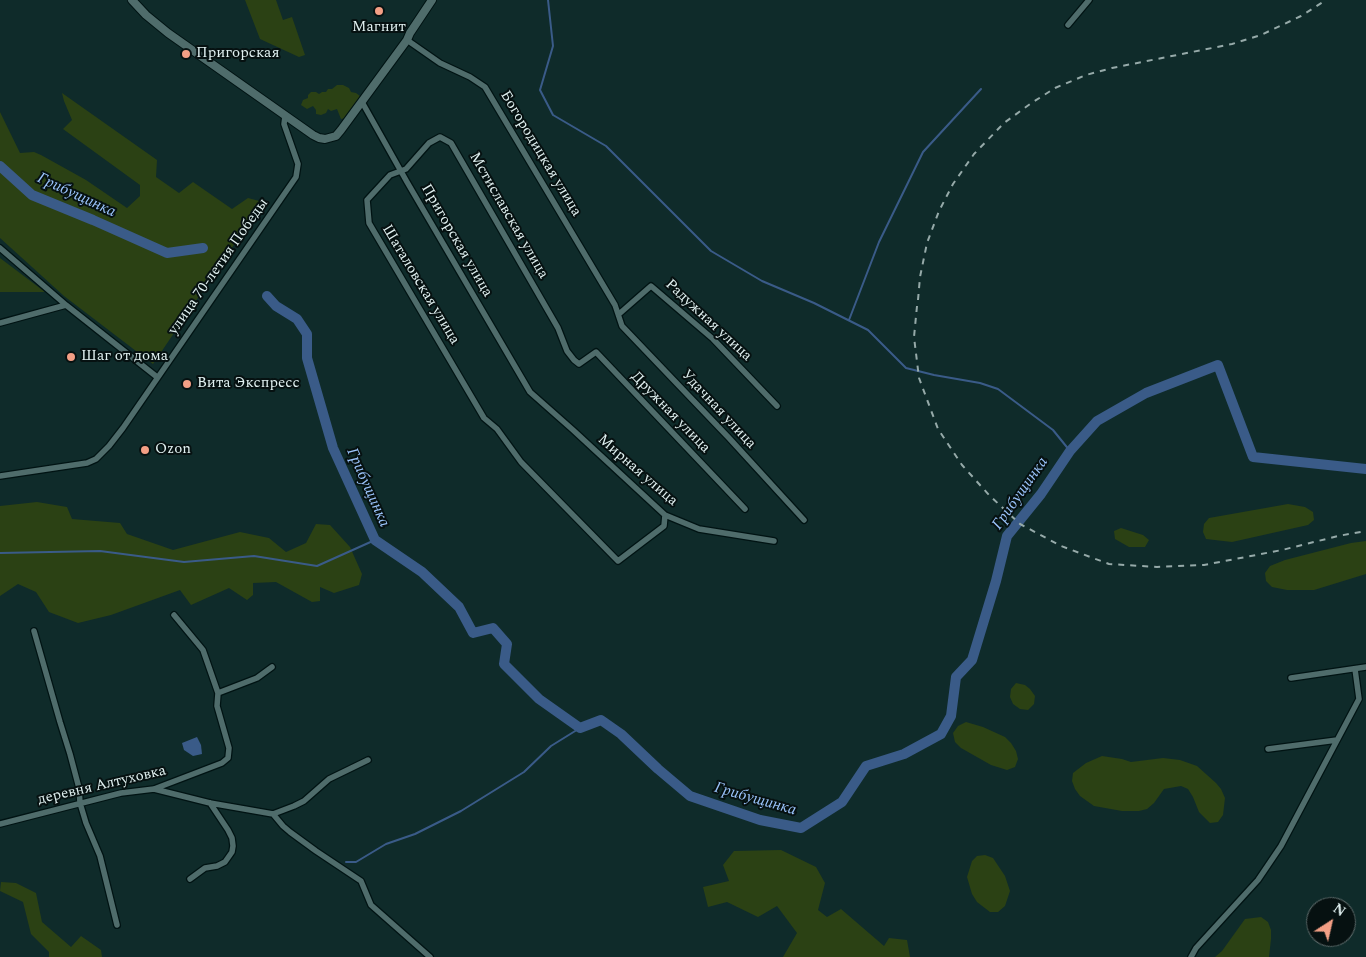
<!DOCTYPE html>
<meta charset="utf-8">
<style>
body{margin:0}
#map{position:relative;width:1366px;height:957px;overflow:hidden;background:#0f2b2a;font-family:Spectral,serif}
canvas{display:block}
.north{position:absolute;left:1306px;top:897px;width:50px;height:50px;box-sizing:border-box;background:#061111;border:1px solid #5e6b6b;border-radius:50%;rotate:35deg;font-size:14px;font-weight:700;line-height:20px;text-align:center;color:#e1f1f1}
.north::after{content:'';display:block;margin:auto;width:18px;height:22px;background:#f39f85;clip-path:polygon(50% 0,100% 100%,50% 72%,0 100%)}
</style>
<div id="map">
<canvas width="1366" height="957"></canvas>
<div class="north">N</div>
</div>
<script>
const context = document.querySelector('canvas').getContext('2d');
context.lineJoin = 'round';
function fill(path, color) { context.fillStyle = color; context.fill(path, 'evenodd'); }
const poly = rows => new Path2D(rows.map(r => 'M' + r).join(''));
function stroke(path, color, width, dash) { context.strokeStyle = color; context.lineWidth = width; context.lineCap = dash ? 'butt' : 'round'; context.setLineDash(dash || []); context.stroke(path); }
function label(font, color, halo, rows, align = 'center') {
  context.font = font + ' Spectral,serif'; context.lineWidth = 4; context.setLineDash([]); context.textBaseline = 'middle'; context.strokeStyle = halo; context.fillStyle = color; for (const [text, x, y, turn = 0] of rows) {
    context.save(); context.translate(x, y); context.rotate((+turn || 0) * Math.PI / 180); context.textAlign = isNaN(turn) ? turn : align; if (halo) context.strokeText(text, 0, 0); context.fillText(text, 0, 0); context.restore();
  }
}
fill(poly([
 [245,0,276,0,283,20,292,17,305,55,299,57,260,39],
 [337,85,343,85,349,88,351,92,356,93,360,96,358,101,346,118,341,119,337,109,331,111,328,109,326,113,321,115,316,114,316,110,313,106,307,109,301,105,303,100,308,98,308,95,311,92,316,92,319,94,322,92,326,92,328,89,332,89],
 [62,93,157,160,156,177,179,193,193,182,232,209,248,198,263,202,153,364,64,296,0,238,0,112,20,153,34,152,41,155,86,180,127,208,140,196,140,185,63,129,72,120,64,101],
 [0,258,45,292,0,292],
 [37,502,67,507,72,519,120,523,127,534,173,550,240,532,269,538,286,552,306,543,316,524,330,525,350,547,362,574,359,585,334,593,320,587,320,601,312,602,276,582,253,583,253,595,247,600,229,588,191,605,180,590,111,615,78,623,49,612,36,592,18,584,0,596,0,506],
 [1288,504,1305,507,1313,512,1314,520,1308,525,1232,542,1206,539,1203,532,1204,524,1209,518],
 [1121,528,1143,535,1149,540,1145,547,1129,547,1115,539,1114,531],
 [1366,541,1366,574,1314,590,1287,590,1272,587,1266,581,1265,573,1270,566,1285,560,1351,543],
 [1016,683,1025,685,1030,689,1035,696,1034,704,1028,710,1020,709,1013,704,1010,697,1011,689],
 [966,722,983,727,1005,737,1011,743,1016,751,1018,759,1015,767,1007,770,991,765,961,748,955,742,953,733,958,726],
 [1102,756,1122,759,1131,762,1163,758,1180,760,1197,766,1216,783,1221,789,1225,798,1223,815,1218,822,1210,823,1199,812,1193,797,1188,789,1181,786,1164,789,1154,803,1147,809,1139,811,1122,811,1094,806,1080,796,1075,789,1072,781,1073,773,1086,763],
 [781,850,816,867,825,883,818,910,827,917,841,909,884,946,889,938,907,940,910,957,783,957,797,933,777,906,758,917,727,902,708,907,703,887,729,881,723,865,734,851],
 [985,855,993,858,1005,876,1010,891,1005,906,998,912,990,912,977,902,972,894,967,877,972,861,977,856],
 [1,882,16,883,36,893,42,922,71,947,81,936,101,950,102,957,49,957,49,952,31,934,23,902,0,891],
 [1261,917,1268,922,1271,930,1271,939,1269,957,1215,957,1222,951,1245,919]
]), '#2b4114');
fill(poly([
 [197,737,201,745,202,754,193,756,184,750,182,743]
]), '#3a5b88');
stroke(poly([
 [548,0,553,46,540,90,553,115,606,146,711,251,762,281,814,303,868,330,906,368,934,375,980,383,998,389,1053,430,1070,451],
 [849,320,879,242,923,152,981,89],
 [0,553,100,551,184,562,254,556,317,566,375,540],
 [346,862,356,862,386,844,415,834,461,811,524,772,551,746,580,728]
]), '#3a5b88', 2);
stroke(poly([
 [0,166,32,195,93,220,167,253,203,248],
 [267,296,276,306,297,319,307,334,307,358,333,448,375,540,422,572,459,607,473,633,493,628,507,644,504,664,539,699,580,728,601,720,621,734,658,769,690,796,760,820,801,828,842,802,866,766,904,754,941,734,951,716,956,677,972,660,996,581,1007,536,1041,494,1070,451,1097,421,1146,393,1218,365,1253,457,1366,469]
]), '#3a5b88', 10);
const street = poly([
 [1068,25,1089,0],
 [407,40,440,63,470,77,485,87,615,305,622,326,729,438,804,520],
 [362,102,407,182,530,392,573,430,665,515,699,529,774,541],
 [0,248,66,305,157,377],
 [619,314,651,286,713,339,777,406],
 [0,323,66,305],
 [0,476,87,463,96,459,109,446,123,428,296,177,298,164,284,124,285,116],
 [665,515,664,526,618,561,521,462,497,429,484,418,369,223,367,200,390,175,406,169,429,143,440,137,451,143,558,328,567,351,574,360,579,364,596,352,745,509],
 [34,631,60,722,70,754,79,788,80,803,86,823,100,856,117,925],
 [1291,678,1366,667],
 [218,693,257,678,272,667],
 [1268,749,1337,740],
 [154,789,210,803,273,814,294,806,304,801,329,779,368,760],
 [273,814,283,826,290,832,316,851,361,881,371,905,430,957],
 [0,824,121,793,154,789,222,763,228,758,229,748,217,706,218,693,203,650,174,615],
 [190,879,205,868,217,866,225,862,232,852,233,846,232,838,228,830,210,803],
 [1191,957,1196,948,1258,880,1281,846,1359,699,1355,669]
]);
const secondary = poly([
 [132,0,146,15,168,33,313,135,319,138,325,139,336,136,341,130,407,40,410,33,432,0]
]);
stroke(street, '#001313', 8);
stroke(secondary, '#001313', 10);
stroke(street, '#4f6c6b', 5.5);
stroke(secondary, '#4f6c6b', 8);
stroke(poly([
 [918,300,920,277,927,243,939,211,953,184,974,154,1004,123,1030,104,1055,88,1086,75,1112,68,1232,44,1261,35,1301,16,1326,0],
 [917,306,914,337,919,378,938,429,962,465,989,495,1020,524,1061,546,1109,564,1157,567,1204,565,1282,550,1338,536,1366,531]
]), '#96aaa9', 2, [6, 6]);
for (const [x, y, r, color] of [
 [379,11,5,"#f39f85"],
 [186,54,5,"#f39f85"],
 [71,357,5,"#f39f85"],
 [187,384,5,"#f39f85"],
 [145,450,5,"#f39f85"]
]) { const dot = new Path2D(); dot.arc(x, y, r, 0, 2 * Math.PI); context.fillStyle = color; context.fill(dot); stroke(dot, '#061111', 2); }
label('15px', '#e1f1f1', '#061111', [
 ["Магнит",379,28,"center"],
 ["Пригорская",196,54],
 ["Шаг от дома",81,357],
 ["Вита Экспресс",197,384],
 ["Ozon",155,450]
], 'left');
label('15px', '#e1f1f1', '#061111', [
 ["Богородицкая улица",540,154,59],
 ["Мстиславская улица",508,216,60],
 ["Пригорская улица",456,241,60],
 ["улица 70-летия Победы",219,267,-55],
 ["Шаталовская улица",420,285,59],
 ["Радужная улица",708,321,43],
 ["Удачная улица",718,410,47],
 ["Дружная улица",670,413,46],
 ["Мирная улица",637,471,41],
 ["деревня Алтуховка",102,786,-13]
]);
label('italic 16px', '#9ac3fa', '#061111', [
 ["Грибущинка",76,196,25],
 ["Грибущинка",367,488,66],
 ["Грибущинка",1021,494,-55],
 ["Грибущинка",755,800,16]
]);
</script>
